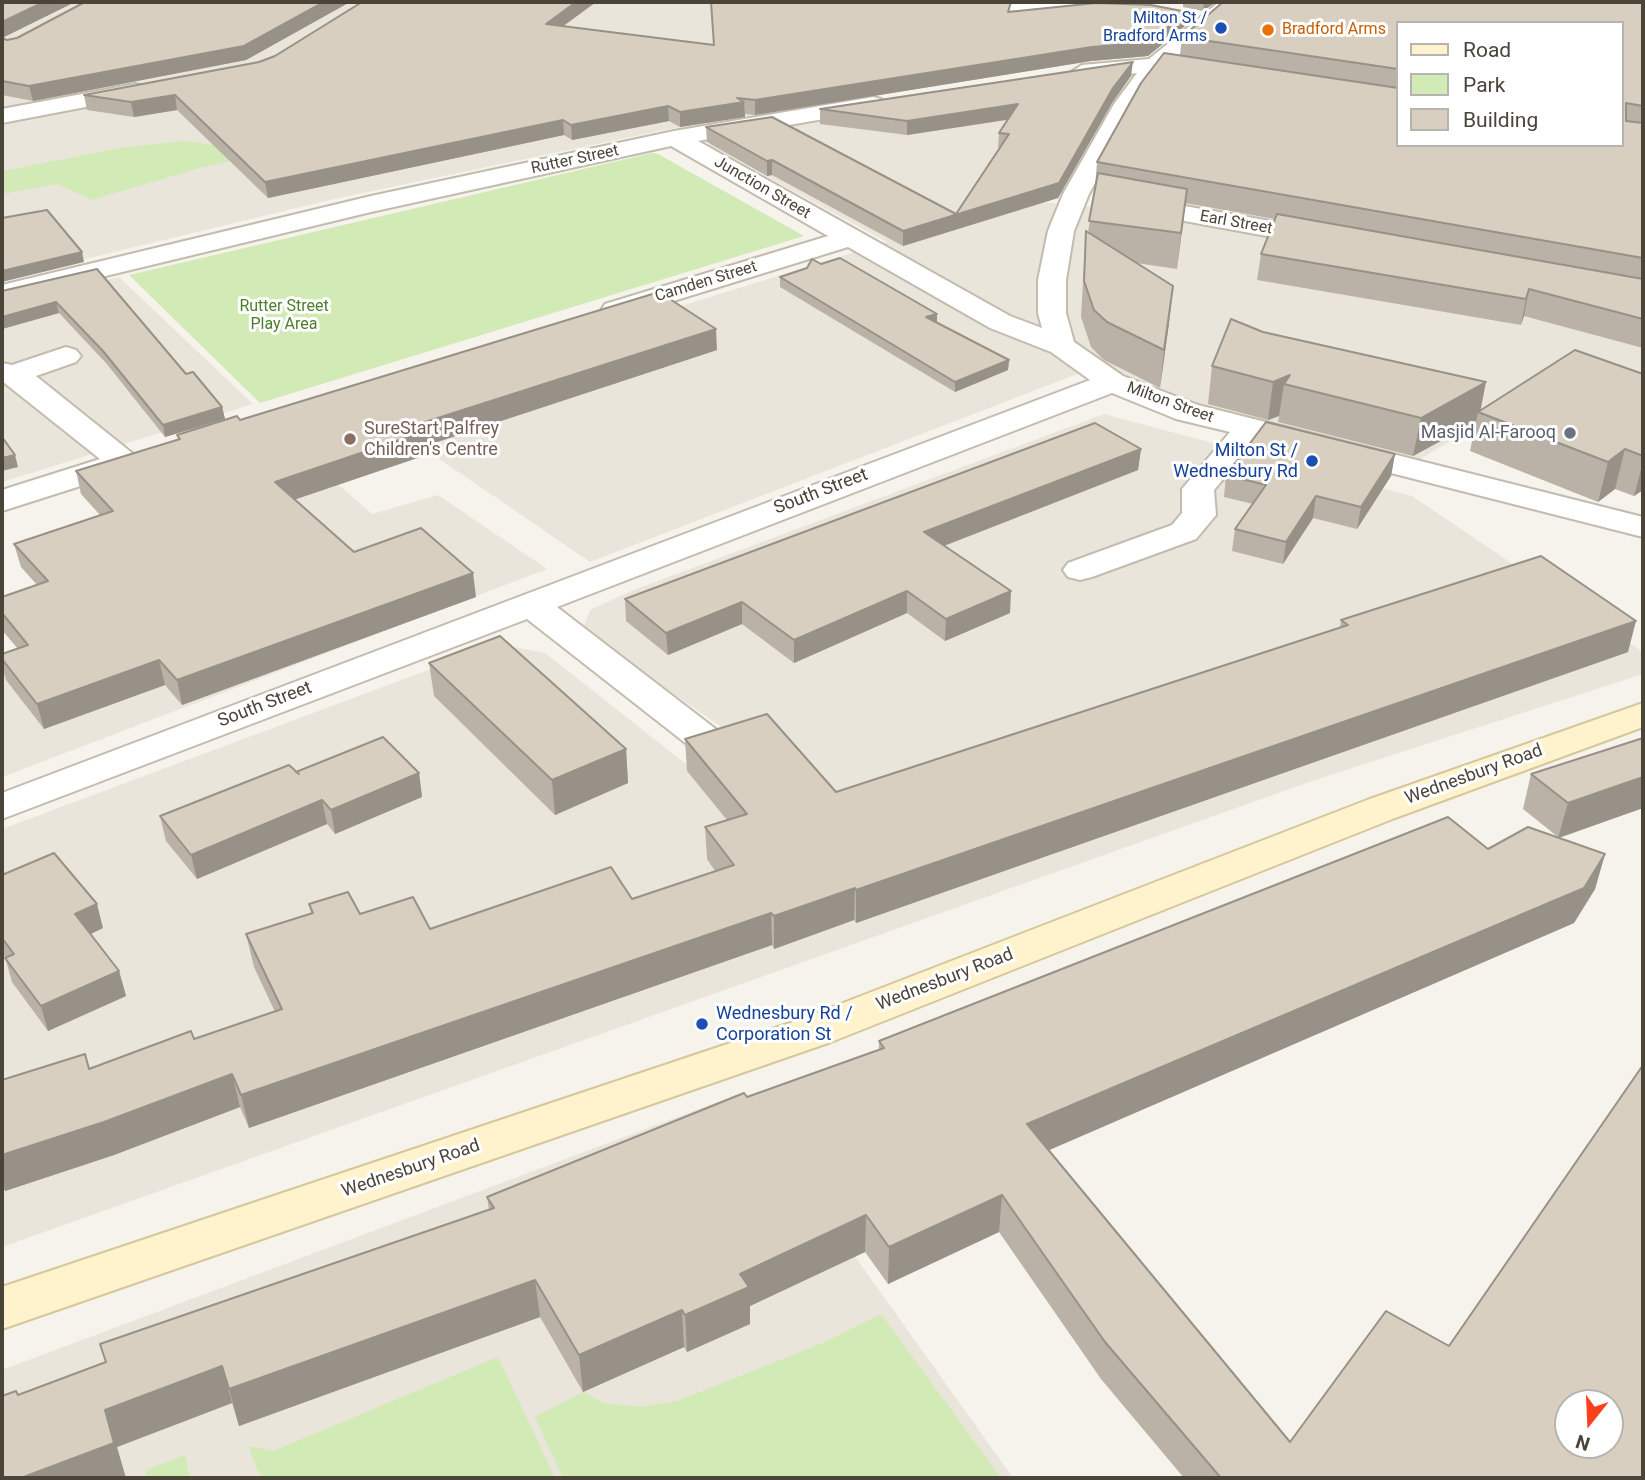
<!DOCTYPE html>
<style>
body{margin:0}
#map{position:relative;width:1645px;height:1480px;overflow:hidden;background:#f6f3ec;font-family:Roboto,sans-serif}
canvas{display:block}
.frame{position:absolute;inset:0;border:4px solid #4b4439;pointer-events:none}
.legend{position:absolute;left:1396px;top:21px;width:228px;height:126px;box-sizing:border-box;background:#fff;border:2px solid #b7b4b0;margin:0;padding:9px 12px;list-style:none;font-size:21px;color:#4b4439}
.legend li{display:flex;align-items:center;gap:14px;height:35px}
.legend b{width:35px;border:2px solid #b7b4b0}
.north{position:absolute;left:1554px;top:1389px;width:70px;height:70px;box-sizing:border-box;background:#fff;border:2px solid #b7b4b0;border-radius:50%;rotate:198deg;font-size:19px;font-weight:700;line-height:28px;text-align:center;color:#4b4439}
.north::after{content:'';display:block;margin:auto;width:24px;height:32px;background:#fc3f1d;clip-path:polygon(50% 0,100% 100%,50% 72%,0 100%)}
</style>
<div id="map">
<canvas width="1645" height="1480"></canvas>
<div class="frame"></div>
<ul class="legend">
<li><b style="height:9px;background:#fff3cd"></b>Road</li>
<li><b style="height:19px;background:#d2eab5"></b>Park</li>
<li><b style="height:19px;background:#d8cfc1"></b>Building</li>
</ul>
<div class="north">N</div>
</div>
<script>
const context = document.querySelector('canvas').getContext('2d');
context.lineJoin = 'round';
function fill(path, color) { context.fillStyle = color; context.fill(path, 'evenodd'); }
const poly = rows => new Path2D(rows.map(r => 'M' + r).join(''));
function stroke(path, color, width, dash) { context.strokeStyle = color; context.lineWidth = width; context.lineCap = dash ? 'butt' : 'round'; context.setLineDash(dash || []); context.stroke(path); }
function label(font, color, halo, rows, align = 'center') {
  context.font = font + ' Roboto,sans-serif'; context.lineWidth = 6; context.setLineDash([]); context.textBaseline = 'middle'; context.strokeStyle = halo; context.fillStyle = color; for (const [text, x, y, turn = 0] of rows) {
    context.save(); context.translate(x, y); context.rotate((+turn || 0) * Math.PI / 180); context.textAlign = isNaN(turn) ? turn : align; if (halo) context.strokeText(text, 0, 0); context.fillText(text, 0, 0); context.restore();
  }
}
fill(poly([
 [2,2,730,2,1027,69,659,131,330,200,2,279],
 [1440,2,1643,2,1643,407,1551,380,1417,461,1221,412,1127,377,1103,364,590,562,441,460,370,403,887,242,709,145,714,139,1006,93,1040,202,1094,207,1398,145,1622,145,1622,23],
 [119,277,253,404,2,482,2,305],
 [1104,414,1412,496,1643,652,1643,674,1312,781,2,1247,2,829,498,644,545,653,691,768,746,744,582,631,590,610,631,591],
 [278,432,372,514,438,495,547,569,2,777,2,663],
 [739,1094,1013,1478,2,1478,2,1370]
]), '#eae5da');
fill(poly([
 [184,141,270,152,200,168,92,200,57,184,2,194,2,171,126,147],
 [652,153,658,154,804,236,260,403,129,275],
 [881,1314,1001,1478,563,1478,535,1417,583,1392,604,1403,641,1407,677,1401,818,1345],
 [498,1357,555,1478,261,1478,248,1446,273,1451],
 [185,1455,190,1478,146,1478,146,1470]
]), '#d2eab5');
const street = poly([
 [915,2,1120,2,1131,8,1120,14,926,8,915,2],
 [1219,2,1243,2,1174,61,1214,67,1217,72,1206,79,1161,73,1137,105,1089,194,1074,231,1066,280,1066,313,1074,342,1123,376,1198,405,1643,517,1643,537,1257,439,1214,490,1216,515,1196,539,1092,577,1080,580,1068,577,1063,570,1068,563,1172,525,1182,513,1182,489,1230,432,1176,419,1112,393,557,607,730,740,735,748,730,756,716,760,702,756,527,619,2,819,2,793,1090,380,1051,352,990,328,848,247,625,316,615,318,605,316,601,310,605,304,828,236,671,146,371,212,2,301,2,285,371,196,674,131,873,97,881,99,885,104,881,109,698,141,1010,316,1042,328,1038,313,1038,280,1048,231,1063,194,1114,104,1137,73,1082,79,1071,72,1082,65,1149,59,1219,2],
 [135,84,143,86,147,91,143,96,2,123,2,109,135,84],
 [1133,197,1322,230,1331,232,1335,238,1331,244,1322,246,1124,210,1120,205,1124,200,1133,197],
 [66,347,76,350,81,356,76,362,36,376,142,461,137,468,2,511,2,490,100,459,2,381,2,363,12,365,66,347]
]);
const secondary = poly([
 [1643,703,1643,727,1395,818,831,1042,2,1329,2,1287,799,1020,1367,800,1643,703]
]);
stroke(street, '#c2bbae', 4);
stroke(secondary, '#d6c79b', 4);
fill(street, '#fff');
fill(secondary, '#fff3cd');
fill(poly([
 [2,2,75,2,2,38,7,40,17,38,85,2,350,2,246,60,33,101,2,95],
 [596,2,563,26,713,45,1011,12,1185,26,1148,56,1091,61,755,115,745,114,745,117,680,127,669,121,572,140,564,135,268,198,177,110,134,117,87,110,84,95,259,62,275,56],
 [1180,2,1216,2,1203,11,1183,7,1183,4],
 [1555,2,1554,3,1643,2,1643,348,1524,316,1521,325,1257,280,1261,254,1275,219,1185,203,1177,269,1136,263,1169,323,1160,388,1104,360,1091,347,1081,317,1086,231,1088,233,1095,187,1097,162,1180,55,1182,37],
 [1398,23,1622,145,1398,145],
 [1131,76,1112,103,1058,198,903,246,772,175,767,176,707,142,706,127,956,214,1000,148,998,147,999,133,1007,120,907,135,820,124,820,109],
 [97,269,186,374,222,407,225,419,165,437,106,363,59,313,2,329],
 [780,277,937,323,1009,360,1008,370,955,392,780,287],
 [1263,332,1481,410,1643,374,1643,490,1634,496,1615,489,1598,502,1470,451,1476,422,1413,456,1278,422,1279,416,1268,420,1208,404,1212,366],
 [717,350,431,444,432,453,295,499,354,552,476,597,182,705,165,685,44,729,6,680,2,665,2,654,18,649,2,630,2,613,37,585,21,567,14,544,100,515,81,494,76,471,178,439,177,435,240,420],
 [1141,449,1138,470,944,546,1010,613,945,641,907,613,794,663,742,624,668,655,626,621,625,599],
 [1395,454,1391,476,1357,529,1313,518,1283,564,1232,551,1235,529,1253,504,1224,497,1226,475],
 [1341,620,1628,652,856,923,854,920,774,949,772,945,249,1128,240,1107,114,1155,5,1191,2,1181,2,1080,89,1069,194,1039,275,1012,254,967,246,934,311,913,309,904,430,929,632,899,715,871,707,859,705,827,727,820,687,771,685,739,836,792,1340,628],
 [429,663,626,749,628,783,555,815,434,696],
 [296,772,419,773,422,797,335,834,327,824,197,879,166,841,160,816],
 [1531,774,1643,808,1559,838,1605,854,1595,889,1574,923,1048,1150,1290,1442,1643,1478,1184,1478,1101,1379,999,1232,888,1284,865,1252,750,1306,750,1324,687,1352,684,1347,583,1392,540,1317,239,1426,232,1403,117,1447,18,1395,106,1362,489,1210,487,1197,747,1097,879,1050,879,1041,1488,849,1558,837,1523,809],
 [2,875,103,928,91,934,119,971,126,996,48,1031,12,982,5,957,2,953]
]), '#bab2a6');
fill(poly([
 [44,2,75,2,2,38,2,22],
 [324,2,350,2,246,60,33,101,29,86],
 [576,2,596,2,547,38,546,24],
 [1204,2,1216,2,1203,11],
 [1187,12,1185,26,1148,56,1091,61,755,115,755,100],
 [1133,62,1131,76,1112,103,1058,198,903,246,903,231,1059,183,1113,88],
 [175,95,177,110,134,117,131,102],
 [744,102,745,117,680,127,680,112],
 [1018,104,1017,118,907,135,907,121],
 [668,106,669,121,572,140,571,125],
 [563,120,564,135,268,198,265,182],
 [772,160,772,175,767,176,767,161],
 [1187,189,1183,223,1177,269,1181,233],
 [82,252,84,262,2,282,2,271],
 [1173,286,1169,323,1160,388,1164,350],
 [1529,289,1524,316,1521,325,1526,299],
 [56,302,59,313,2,329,2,317],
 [937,314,937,324,926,317],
 [716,329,717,350,431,444,432,453,279,505,275,482,419,424],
 [1009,360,1008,370,955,392,955,382],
 [1290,375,1284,384,1279,416,1268,420,1273,382],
 [1486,382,1480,413,1478,412,1476,422,1413,456,1421,418],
 [222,407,225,419,165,437,163,425],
 [1141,449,1138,470,923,554,924,532],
 [1625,449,1615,489,1598,502,1608,462],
 [1395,454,1391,476,1357,529,1361,507],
 [15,455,18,467,2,471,2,458],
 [1643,462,1643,490,1634,496],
 [1316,496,1313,518,1283,564,1286,542],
 [473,573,476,597,182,705,177,680],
 [907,591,907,613,794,663,794,640],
 [1011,591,1010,613,945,641,946,619],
 [742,602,742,624,668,655,666,633],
 [1636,621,1628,652,856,923,856,890],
 [159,660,165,685,44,729,37,704],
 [626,749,628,783,555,815,552,780],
 [419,773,422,797,335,834,331,810],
 [1643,777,1643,808,1558,838,1568,803],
 [322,800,327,824,197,879,191,855],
 [1605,854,1595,889,1574,923,1024,1161,1027,1124],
 [855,888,854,920,774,949,774,916],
 [97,904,103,928,82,938,75,914],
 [771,913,772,945,249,1128,241,1095],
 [119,971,126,996,48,1031,41,1006],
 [232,1074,240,1107,114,1155,5,1191,2,1181,2,1155],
 [1002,1195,999,1232,888,1284,889,1247],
 [866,1215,865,1252,750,1306,750,1324,687,1352,685,1315,740,1274],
 [535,1280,540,1317,239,1426,229,1389],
 [682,1310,684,1347,583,1392,579,1355],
 [222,1366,232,1403,117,1447,126,1478,21,1478,105,1410]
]), '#979187');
const building = poly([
 [2,2,44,2,2,22,2,2],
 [85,2,324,2,244,46,29,86,2,81,2,38,7,40,17,38,85,2],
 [362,2,576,2,546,24,714,45,711,2,1011,2,1008,12,1096,3,1151,5,1187,12,1149,42,1092,47,755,100,737,98,744,102,680,112,668,106,571,125,563,120,265,182,175,95,131,102,84,95,259,62,275,56,362,2],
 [1223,2,1543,2,1542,3,1568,3,1569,2,1643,2,1643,106,1626,103,1626,121,1643,123,1643,258,1097,162,1141,83,1164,53,1398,88,1398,145,1622,145,1622,23,1398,23,1398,69,1182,37,1223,2],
 [1133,62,1113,88,1059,183,903,231,772,160,767,161,706,127,772,117,956,214,1009,134,999,133,1018,104,907,121,820,109,1133,62],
 [1098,173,1187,189,1181,233,1089,221,1098,173],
 [47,210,82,252,2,271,2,218,47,210],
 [1277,214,1643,279,1643,319,1529,289,1526,299,1261,254,1277,214],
 [1086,231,1173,286,1164,350,1107,322,1094,310,1084,281,1086,231],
 [840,258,937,314,926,317,1009,360,955,382,780,277,807,268,812,259,821,264,840,258],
 [97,269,186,374,193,372,222,407,163,425,103,351,56,302,2,317,2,291,97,269],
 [659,292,716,329,419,424,429,430,275,482,354,552,421,528,473,573,177,680,159,660,37,704,2,659,2,654,28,645,2,613,2,597,48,581,14,544,113,511,76,471,180,439,177,435,237,416,240,420,659,292],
 [1231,319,1263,332,1486,382,1421,418,1284,384,1290,375,1273,382,1212,366,1231,319],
 [1575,350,1643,374,1643,456,1625,449,1608,462,1478,412,1575,350],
 [1266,422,1395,454,1361,507,1316,496,1286,542,1235,529,1266,485,1226,475,1266,422],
 [1095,423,1141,449,924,532,1011,591,946,619,907,591,794,640,742,602,666,633,625,599,1095,423],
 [2,437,15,455,2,458,2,437],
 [1541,556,1636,621,856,890,855,888,774,916,771,913,241,1095,232,1074,104,1122,2,1155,2,1080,85,1054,89,1069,191,1031,194,1039,282,1009,246,934,313,913,309,904,348,892,360,914,413,897,430,929,611,867,632,899,734,865,705,827,747,814,685,739,767,714,836,792,1348,625,1341,620,1541,556],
 [500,636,626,749,552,780,429,663,500,636],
 [383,737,419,773,331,810,322,800,191,855,160,816,289,765,299,774,296,772,383,737],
 [1643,738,1643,777,1568,803,1531,774,1643,738],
 [1448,817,1488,849,1528,827,1605,854,1584,888,1027,1124,1290,1442,1386,1311,1449,1346,1643,1065,1643,1478,1221,1478,1105,1342,1002,1195,889,1247,866,1215,740,1274,749,1287,685,1315,682,1310,579,1355,535,1280,229,1389,222,1366,105,1410,114,1443,21,1478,2,1478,2,1396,16,1391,18,1395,106,1362,100,1344,494,1208,487,1197,744,1093,747,1097,884,1048,879,1041,1448,817],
 [1568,1403,1610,1403,1610,1445,1568,1445,1568,1403],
 [54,853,97,904,75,914,119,971,41,1006,5,958,14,954,2,938,2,875,54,853]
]);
fill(building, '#d8cfc1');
stroke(building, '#979187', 2);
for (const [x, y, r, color] of [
 [1221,28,7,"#1a4fb4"],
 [1268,30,7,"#e8710a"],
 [1570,433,7,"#6b7280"],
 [350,439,7,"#8d6e63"],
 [1312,461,7,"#1a4fb4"],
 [702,1024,7,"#1a4fb4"]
]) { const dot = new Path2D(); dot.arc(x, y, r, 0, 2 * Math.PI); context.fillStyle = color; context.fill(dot); stroke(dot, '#fff', 2.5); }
label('16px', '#164399', '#fff', [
 ["Milton St /",1207,19],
 ["Bradford Arms",1207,37]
], 'right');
label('16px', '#c56008', '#fff', [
 ["Bradford Arms",1282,30]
], 'left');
label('16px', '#4b4439', '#fff', [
 ["Rutter Street",575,160,-12],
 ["Junction Street",762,188,30],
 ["Earl Street",1236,223,10],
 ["Camden Street",706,282,-17],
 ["Milton Street",1170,403,20]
]);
label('16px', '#4a7f2a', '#fff', [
 ["Rutter Street",284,307],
 ["Play Area",284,325]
]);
label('18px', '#785e54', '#fff', [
 ["SureStart Palfrey",364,429],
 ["Children's Centre",364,450]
], 'left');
label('18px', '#5b616d', '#fff', [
 ["Masjid Al-Farooq",1556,433]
], 'right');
label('18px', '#164399', '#fff', [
 ["Milton St /",1298,451],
 ["Wednesbury Rd",1298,472],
 ["Wednesbury Rd /",716,1014,"left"],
 ["Corporation St",716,1035,"left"]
], 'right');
label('18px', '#4b4439', '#fff', [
 ["South Street",821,492,-21],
 ["South Street",265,705,-21],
 ["Wednesbury Road",1474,775,-20],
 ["Wednesbury Road",945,980,-21],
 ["Wednesbury Road",411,1169,-19]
]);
</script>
